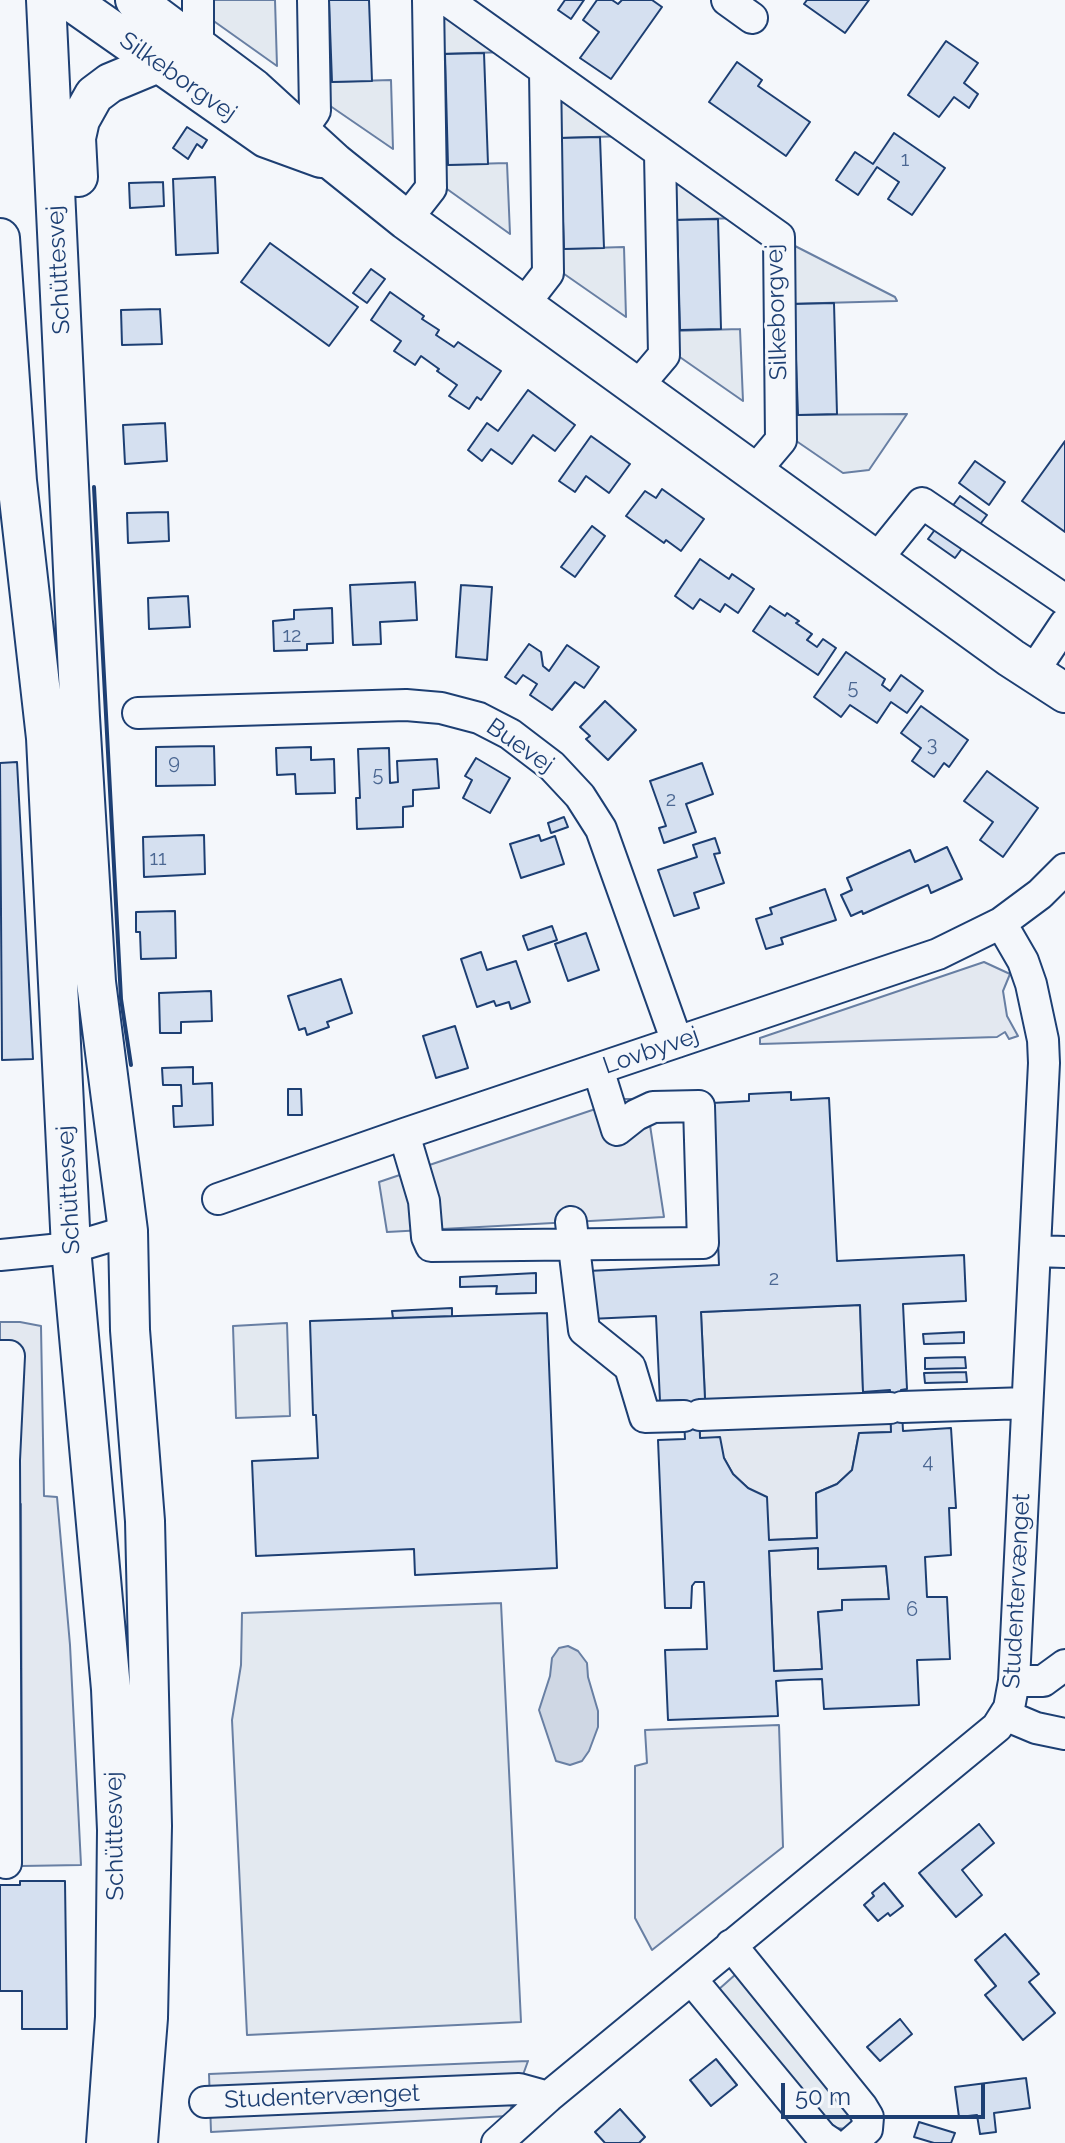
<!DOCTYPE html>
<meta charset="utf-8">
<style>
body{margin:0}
#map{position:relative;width:1065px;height:2143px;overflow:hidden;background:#f4f7fb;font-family:Raleway,sans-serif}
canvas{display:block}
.scale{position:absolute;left:781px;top:2083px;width:204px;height:36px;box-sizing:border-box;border:4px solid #1d3f73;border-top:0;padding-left:10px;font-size:24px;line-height:28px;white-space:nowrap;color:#1d3f73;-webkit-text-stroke:6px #f4f7fb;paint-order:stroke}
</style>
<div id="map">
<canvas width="1065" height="2143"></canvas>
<div class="scale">50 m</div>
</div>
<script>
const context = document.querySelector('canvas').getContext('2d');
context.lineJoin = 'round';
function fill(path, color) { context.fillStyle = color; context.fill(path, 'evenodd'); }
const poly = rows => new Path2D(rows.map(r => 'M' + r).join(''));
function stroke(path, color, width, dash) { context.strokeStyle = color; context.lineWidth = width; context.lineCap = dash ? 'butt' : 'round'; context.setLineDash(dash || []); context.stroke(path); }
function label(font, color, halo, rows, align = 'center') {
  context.font = font + ' Raleway,sans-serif'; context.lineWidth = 6; context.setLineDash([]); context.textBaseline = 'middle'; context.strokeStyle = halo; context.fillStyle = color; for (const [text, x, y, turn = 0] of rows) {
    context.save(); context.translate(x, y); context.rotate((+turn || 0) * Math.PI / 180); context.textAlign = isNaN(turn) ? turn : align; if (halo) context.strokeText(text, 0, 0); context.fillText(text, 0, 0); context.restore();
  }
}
const green = poly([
 [208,0,275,0,277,66,208,17,208,0],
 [438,0,508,52,436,54,438,0],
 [391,80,393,149,323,101,324,82,391,80],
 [560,89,627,136,560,138,560,89],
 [507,163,510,234,440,184,439,165,507,163],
 [667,166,740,218,669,220,667,166],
 [789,246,795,246,895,297,897,301,785,304,789,246],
 [624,247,626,317,557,269,557,249,624,247],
 [740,329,743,401,674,353,673,331,740,329],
 [907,414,869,470,843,473,789,436,789,415,907,414],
 [287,1323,290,1416,236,1418,233,1326,287,1323],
 [501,1603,521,2022,247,2035,232,1720,241,1665,242,1613,501,1603],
 [736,1974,851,2113,852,2122,847,2129,835,2128,718,1990,736,1974]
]);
fill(green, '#e3e9f0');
stroke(green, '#687fa3', 2);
const parking = poly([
 [984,962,1010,974,1003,991,1007,1016,1018,1036,1009,1039,1005,1032,997,1037,760,1044,760,1038,984,962],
 [625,1099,646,1099,664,1217,387,1232,379,1182,625,1099],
 [860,1305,863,1391,890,1390,891,1432,859,1433,852,1470,837,1484,816,1493,817,1538,769,1540,748,1488,733,1474,724,1458,700,1438,699,1399,705,1398,701,1312,860,1305],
 [0,1322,20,1322,41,1326,44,1496,57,1497,70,1645,81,1865,22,1866,21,1504,0,1504,0,1322],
 [818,1548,819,1569,886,1566,889,1599,842,1600,842,1610,818,1612,822,1669,774,1671,769,1551,818,1548],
 [779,1725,783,1847,652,1950,635,1918,635,1766,647,1763,645,1730,779,1725],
 [528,2061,508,2116,211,2132,209,2074,528,2061]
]);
fill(parking, '#e3e8f0');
stroke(parking, '#687fa3', 2);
const water = poly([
 [568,1646,578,1651,587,1663,588,1677,598,1711,598,1727,589,1751,582,1761,570,1765,556,1761,539,1710,550,1676,552,1658,559,1648,568,1646]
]);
fill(water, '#cfd7e4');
stroke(water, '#687fa3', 2);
const building = poly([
 [329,0,369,0,372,81,332,82,329,0],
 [565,0,584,0,571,19,558,10,565,0],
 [597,0,612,0,618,4,622,0,652,0,662,7,611,79,580,58,599,32,583,20,597,0],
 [807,0,869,0,845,33,804,4,807,0],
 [946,41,978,63,964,83,978,94,969,108,954,97,939,117,908,95,946,41],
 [484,53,488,164,448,165,445,54,484,53],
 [737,62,762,80,758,86,810,122,786,156,709,102,737,62],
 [187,127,207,140,202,148,197,144,188,159,173,148,187,127],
 [894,133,945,168,912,215,888,199,899,182,877,167,858,195,836,180,855,152,873,164,894,133],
 [600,137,604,248,564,249,560,138,600,137],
 [215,177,218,253,176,255,173,179,215,177],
 [163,182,164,206,130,208,129,183,163,182],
 [718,219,721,329,680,330,677,220,718,219],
 [270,243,358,307,329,346,241,282,270,243],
 [371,269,385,279,367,303,353,293,371,269],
 [390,292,424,316,422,319,439,330,436,335,454,347,458,342,501,371,481,400,477,397,469,409,449,396,457,385,437,371,439,369,421,356,415,365,394,351,401,341,371,320,390,292],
 [834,303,837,414,798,415,794,304,834,303],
 [160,309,162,344,122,345,121,310,160,309],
 [528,390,575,425,555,451,533,435,512,464,491,449,482,461,468,450,487,423,498,431,528,390],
 [165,423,167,461,125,464,123,425,165,423],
 [591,436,630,464,609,493,586,476,575,492,559,481,591,436],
 [1065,441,1065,532,1022,501,1065,441],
 [975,461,1005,482,989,505,959,483,975,461],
 [662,489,704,519,681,551,666,540,664,543,626,516,645,491,656,498,662,489],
 [960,496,987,515,955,558,928,539,960,496],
 [168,512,169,541,128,543,127,513,168,512],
 [592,526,605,536,575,577,561,567,592,526],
 [700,559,729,579,732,574,754,589,738,613,725,604,720,612,700,599,693,609,675,596,700,559],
 [415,582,417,620,380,622,381,644,353,645,350,585,415,582],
 [461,585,492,587,487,660,456,657,461,585],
 [188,596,190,627,149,629,148,598,188,596],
 [770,606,785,616,787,613,799,621,796,623,812,634,807,640,817,647,823,639,836,648,818,675,753,631,770,606],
 [332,608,333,643,307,644,307,650,274,651,273,621,294,619,294,610,332,608],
 [529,644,541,652,543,666,549,671,567,645,599,667,584,688,575,682,552,710,530,695,537,684,523,675,516,684,505,677,529,644],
 [846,652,885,679,882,685,890,691,901,675,923,691,907,713,891,702,877,723,850,705,841,717,814,697,846,652],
 [605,701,636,730,608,760,586,739,590,736,580,727,605,701],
 [921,706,968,740,949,767,944,763,934,777,912,761,921,748,901,733,921,706],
 [214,746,215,785,156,786,156,747,214,746],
 [311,747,311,760,334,759,335,793,296,794,295,774,277,775,276,748,311,747],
 [389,748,390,783,398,782,397,761,437,759,439,788,413,790,413,806,403,807,403,827,357,829,356,798,360,798,358,749,389,748],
 [476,758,510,778,490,813,463,798,472,780,465,776,476,758],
 [17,762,33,1059,2,1060,0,763,17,762],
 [702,763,713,794,686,804,696,832,664,843,659,828,666,826,650,781,702,763],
 [987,771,1038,808,1003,857,980,840,993,822,964,801,987,771],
 [564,817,568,827,551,833,548,823,564,817],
 [204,835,205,874,144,877,143,837,204,835],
 [539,835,541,841,555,836,564,864,521,878,510,844,539,835],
 [715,838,720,853,714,854,724,883,694,893,699,908,674,916,658,870,697,857,693,845,715,838],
 [947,847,962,879,931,893,928,885,863,914,862,911,851,916,841,895,852,890,847,878,910,850,915,862,947,847],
 [825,889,836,920,781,938,783,944,766,949,756,919,772,914,770,908,825,889],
 [175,911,176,958,141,959,140,932,136,932,136,912,175,911],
 [552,926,557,940,528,950,523,936,552,926],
 [586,933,599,970,568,981,555,944,586,933],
 [481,952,487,970,516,961,530,1002,511,1009,509,1002,496,1006,494,1001,477,1007,461,959,481,952],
 [341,979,352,1013,327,1022,329,1027,307,1035,305,1028,299,1030,288,996,341,979],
 [211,991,212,1021,181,1022,181,1033,160,1033,159,993,211,991],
 [455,1026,468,1068,436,1078,423,1036,455,1026],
 [193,1067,193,1084,212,1083,213,1125,174,1127,173,1106,182,1106,181,1085,163,1085,162,1068,193,1067],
 [288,1089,301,1089,302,1115,288,1115,288,1089],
 [791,1092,791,1100,829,1098,837,1261,964,1255,966,1301,903,1304,907,1389,901,1390,903,1431,951,1428,956,1508,949,1508,951,1555,925,1557,927,1597,947,1597,950,1659,917,1660,919,1705,824,1709,822,1679,789,1680,776,1681,778,1716,668,1720,665,1650,707,1649,704,1582,695,1582,692,1586,691,1608,665,1608,658,1440,685,1439,683,1400,660,1401,656,1316,589,1319,587,1271,719,1265,712,1103,749,1101,749,1094,791,1092],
 [860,1305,863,1392,890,1390,891,1432,859,1433,852,1470,837,1484,816,1493,817,1538,769,1540,767,1497,748,1488,733,1474,724,1458,720,1437,700,1438,699,1399,705,1399,701,1312,860,1305],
 [818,1548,818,1569,886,1566,889,1599,842,1600,842,1610,818,1612,822,1669,774,1671,769,1551,818,1548],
 [536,1273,536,1293,496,1294,497,1286,460,1287,460,1277,536,1273],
 [452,1308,452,1316,393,1318,392,1311,452,1308],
 [547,1313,557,1568,415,1575,414,1549,256,1556,252,1461,318,1458,316,1415,313,1415,310,1321,547,1313],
 [964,1332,964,1343,924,1344,923,1334,964,1332],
 [965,1357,966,1368,925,1369,925,1358,965,1357],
 [966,1372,967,1382,925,1383,924,1373,966,1372],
 [979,1824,994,1843,962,1870,982,1895,956,1917,919,1873,979,1824],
 [20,1881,65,1881,67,2029,22,2029,22,1991,0,1991,0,1885,20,1885,20,1881],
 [884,1883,903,1906,890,1916,888,1913,878,1921,864,1905,874,1896,872,1893,884,1883],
 [1005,1934,1039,1974,1029,1982,1055,2013,1023,2040,985,1995,996,1986,975,1960,1005,1934],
 [900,2019,912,2034,880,2061,867,2047,900,2019],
 [716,2059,737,2085,711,2106,690,2080,716,2059],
 [1026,2078,1030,2108,994,2113,996,2132,980,2134,977,2115,959,2117,955,2087,1026,2078],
 [620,2109,645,2137,639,2143,605,2143,595,2132,620,2109],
 [919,2122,955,2133,951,2143,934,2143,914,2137,919,2122]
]);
fill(building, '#d5e0f0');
stroke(building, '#1d3f73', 2);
const minor = poly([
 [447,0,779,237,781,440,754,472],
 [727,0,752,18],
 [198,48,198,0],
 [301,131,315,111,313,0],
 [406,220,431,188,428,0],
 [524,304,548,273,545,72],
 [636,388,664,355,660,154],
 [876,560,922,503,1065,600],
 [1033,672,1065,624],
 [138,713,406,705,441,708,479,718,510,734,552,766,580,796,601,829,677,1042],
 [404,1134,424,1201,427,1237,431,1246,703,1243,699,1106,653,1107,636,1115,617,1130,598,1069],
 [218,1199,404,1134,938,954,1001,923,1040,894,1065,869],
 [571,1222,584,1330,630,1367,645,1417,684,1416],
 [1035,1251,1065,1252],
 [0,1255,71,1248,128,1231],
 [0,1356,9,1356,4,1460,6,1863],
 [902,1407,1027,1403],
 [700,1415,890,1408],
 [1014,1681,1043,1681,1065,1665],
 [1005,1715,1036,1728,1065,1734],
 [731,1945,862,2107,868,2117,867,2129,851,2143],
 [692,1980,822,2137,831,2143],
 [205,2102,519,2089,548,2097],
 [497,2143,548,2097,997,1727,1009,1708,1014,1681,1044,1063,1043,1040,1031,984,1023,961,1001,923]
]);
const major = poly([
 [46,0,80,717,96,982,128,1231,130,1330,145,1521,152,1826,148,2018,138,2143],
 [69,0,266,138,321,158],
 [135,0,253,88,335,163,406,220,1011,658,1065,693],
 [78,177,76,138,80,120,94,95,110,83,158,63],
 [0,238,17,481,46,738,71,1248,111,1689,117,1830,115,2017,106,2143]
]);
stroke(minor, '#1d3f73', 34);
stroke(major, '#1d3f73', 42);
stroke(minor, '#f4f7fb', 30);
stroke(major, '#f4f7fb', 38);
stroke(poly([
 [94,487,121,999,131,1065]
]), '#1d3f73', 4);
label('20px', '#4b6792', null, [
 ["1",905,160],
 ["12",292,636],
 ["5",853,688],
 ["3",932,745],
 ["9",174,763],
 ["5",378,775],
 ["2",671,800],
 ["11",158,859],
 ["2",774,1279],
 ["4",928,1462],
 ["6",912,1610]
]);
label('24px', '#1d3f73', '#f4f7fb', [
 ["Silkeborgvej",178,77,35],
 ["Schüttesvej",59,270,-93],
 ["Silkeborgvej",777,312,-92],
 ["Buevej",520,746,35],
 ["Lovbyvej",651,1051,-19],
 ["Schüttesvej",69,1190,-93],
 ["Studentervænget",1017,1591,-87],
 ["Schüttesvej",115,1836,-91],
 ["Studentervænget",322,2097,-2]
]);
</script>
